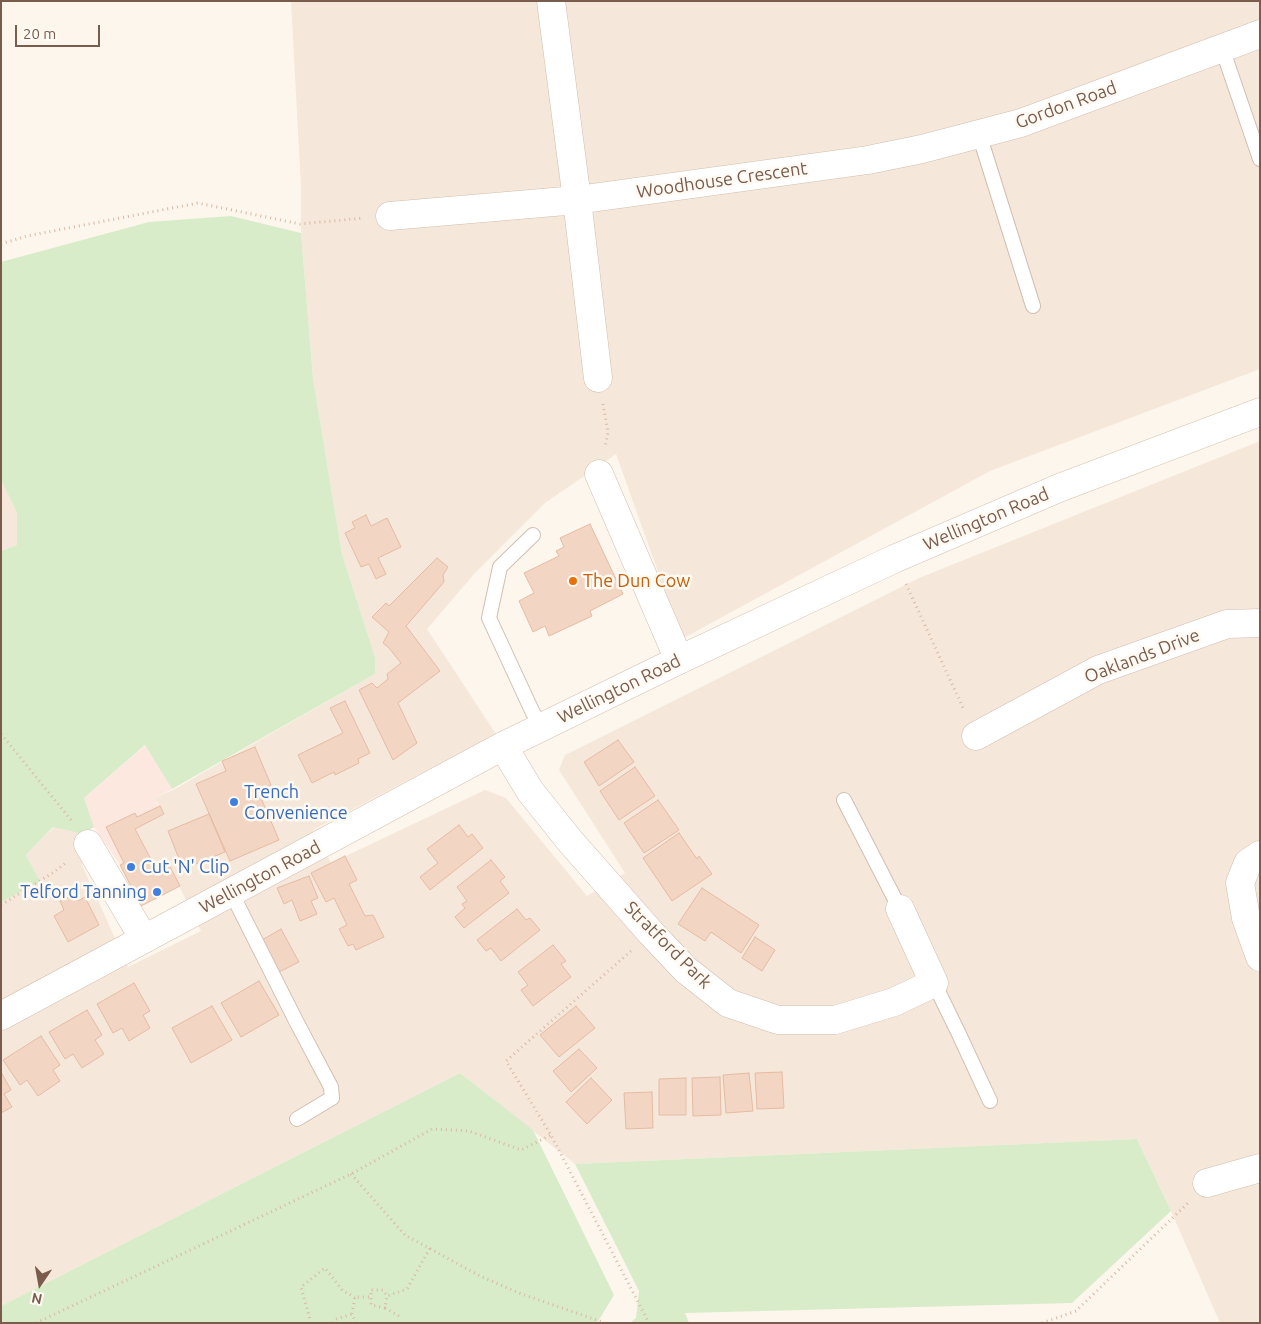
<!DOCTYPE html>
<style>
body{margin:0}
#map{position:relative;width:1261px;height:1324px;overflow:hidden;background:#fdf6ec;font-family:Ubuntu,sans-serif}
canvas{display:block}
.frame{position:absolute;inset:0;border:2px solid #7a5c4d;pointer-events:none}
.north{position:absolute;left:15px;top:1259px;width:50px;height:50px;-webkit-text-stroke:4px #fffaf3;paint-order:stroke;rotate:192deg;font-size:14px;font-weight:700;line-height:20px;text-align:center;color:#7a5c4d}
.north::after{content:'';display:block;margin:auto;width:18px;height:22px;background:#7a5c4d;clip-path:polygon(50% 0,100% 100%,50% 72%,0 100%)}
.scale{position:absolute;left:15px;top:25px;width:85px;height:22px;box-sizing:border-box;border:2px solid #7a5c4d;border-top:0;padding-left:6px;font-size:15px;line-height:18px;white-space:nowrap;color:#7a5c4d;-webkit-text-stroke:4px #fffaf3;paint-order:stroke}
</style>
<div id="map">
<canvas width="1261" height="1324"></canvas>
<div class="frame"></div>
<div class="north">N</div>
<div class="scale">20 m</div>
</div>
<script>
const context = document.querySelector('canvas').getContext('2d');
context.lineJoin = 'round';
function fill(path, color) { context.fillStyle = color; context.fill(path, 'evenodd'); }
const poly = rows => new Path2D(rows.map(r => 'M' + r).join(''));
function stroke(path, color, width, dash) { context.strokeStyle = color; context.lineWidth = width; context.lineCap = dash ? 'butt' : 'round'; context.setLineDash(dash || []); context.stroke(path); }
function label(font, color, halo, rows, align = 'center') {
  context.font = font + ' Ubuntu,sans-serif'; context.lineWidth = 5; context.setLineDash([]); context.textBaseline = 'middle'; context.strokeStyle = halo; context.fillStyle = color; for (const [text, x, y, turn = 0] of rows) {
    context.save(); context.translate(x, y); context.rotate((+turn || 0) * Math.PI / 180); context.textAlign = isNaN(turn) ? turn : align; if (halo) context.strokeText(text, 0, 0); context.fillText(text, 0, 0); context.restore();
  }
}
fill(poly([
 [291,1,1260,1,1260,369,990,471,682,639,616,454,545,503,475,573,427,629,496,734,313,830,331,863,485,790,506,798,587,896,625,873,559,770,565,755,919,578,1260,441,1260,1323,1220,1323,1171,1211,1137,1139,575,1164,460,1073,1,1306,1,902,39,882,26,855,54,827,83,834,82,865,128,967,201,931,167,861,155,867,135,829,164,814,160,806,154,798,173,790,375,674,375,657,342,554,313,378,301,233,301,187],
 [1,480,17,513,17,545,1,551]
]), '#f5e8da');
fill(poly([
 [146,745,172,789,154,798,164,814,134,829,154,867,167,861,180,886,141,906,120,865,94,827,84,798]
]), '#fde8e0');
fill(poly([
 [231,216,301,233,313,378,342,554,375,657,375,674,172,789,145,745,84,798,94,827,83,834,53,827,26,855,40,882,1,902,1,551,17,545,17,513,1,480,1,262,149,222],
 [460,1073,533,1130,614,1295,597,1323,1,1323,1,1306],
 [1137,1139,1171,1211,1072,1303,685,1313,689,1323,630,1323,636,1318,639,1291,575,1164]
]), '#d8ecc9');
const building = poly([
 [366,515,371,526,387,518,401,547,378,558,386,574,376,579,369,564,361,567,345,533,355,528,352,522,366,515],
 [590,524,623,594,590,611,592,616,549,636,545,626,533,632,519,601,534,593,524,573,559,556,556,551,564,547,560,538,590,524],
 [437,558,448,567,443,575,444,582,406,626,440,671,398,703,417,743,393,760,359,690,372,683,377,688,388,679,387,674,401,663,389,648,383,643,389,632,372,617,386,603,389,606,437,558],
 [345,701,370,753,358,759,359,763,335,775,334,772,312,783,298,755,343,733,330,708,345,701],
 [618,740,634,762,599,786,584,762,618,740],
 [255,747,271,785,258,791,279,840,230,861,196,784,226,771,222,761,255,747],
 [635,767,655,796,619,820,600,791,635,767],
 [658,800,679,830,644,853,624,823,658,800],
 [160,806,164,814,135,829,155,867,167,861,180,886,141,906,120,865,124,863,106,827,135,813,137,817,160,806],
 [209,814,225,852,183,869,168,831,209,814],
 [459,825,468,837,472,834,483,848,430,890,420,877,438,863,427,849,459,825],
 [679,833,697,859,699,856,712,874,672,901,643,858,679,833],
 [345,856,357,880,349,884,365,916,373,915,384,937,356,950,353,944,348,946,339,929,347,925,334,898,326,902,311,873,345,856],
 [491,860,505,877,500,881,509,893,464,928,455,917,465,908,462,904,467,901,457,887,491,860],
 [309,876,318,898,311,901,317,914,300,921,292,900,284,904,277,888,309,876],
 [702,888,759,925,741,953,711,932,705,941,678,924,702,888],
 [74,894,78,901,85,897,99,925,68,942,54,916,64,910,60,901,74,894],
 [517,909,526,920,530,918,540,930,501,961,491,948,486,951,477,940,517,909],
 [281,929,299,962,279,972,262,940,281,929],
 [755,937,775,950,762,971,742,958,755,937],
 [553,945,566,961,561,964,571,977,533,1006,521,990,528,985,518,972,553,945],
 [259,981,279,1015,241,1037,221,1003,259,981],
 [134,983,150,1011,143,1015,150,1028,129,1041,122,1028,113,1033,97,1004,134,983],
 [212,1006,232,1040,191,1063,172,1028,212,1006],
 [576,1006,595,1028,559,1057,540,1035,576,1006],
 [87,1010,102,1035,95,1040,104,1054,82,1068,73,1054,65,1059,49,1032,87,1010],
 [41,1036,60,1065,53,1070,60,1081,38,1096,27,1080,20,1085,3,1060,41,1036],
 [579,1049,597,1068,571,1092,553,1071,579,1049],
 [1,1072,11,1090,4,1094,12,1107,1,1113,1,1072],
 [782,1072,784,1108,757,1109,755,1073,782,1072],
 [749,1073,753,1111,726,1113,723,1075,749,1073],
 [720,1077,721,1115,693,1116,692,1078,720,1077],
 [591,1078,612,1100,587,1124,566,1102,591,1078],
 [686,1078,686,1115,659,1115,659,1079,686,1078],
 [652,1092,653,1128,626,1129,624,1093,652,1092]
]);
fill(building, '#f3d5c3');
stroke(building, '#e6bba3', 1);
const lane = poly([
 [1222,48,1260,159],
 [979,134,1033,306],
 [533,535,500,567,489,618,533,713,542,727],
 [844,800,900,909],
 [231,892,296,1021,331,1087,332,1098,297,1119],
 [934,983,958,1032,990,1101]
]);
const street = poly([
 [551,1,577,200,598,378],
 [390,216,577,200,868,160,922,149,1021,123,1260,34],
 [599,474,679,660],
 [976,736,1098,670,1227,624,1260,623],
 [503,746,530,791,570,841,651,933,686,970,728,1003,778,1020,835,1020,894,1002,934,983,900,909],
 [88,844,144,939],
 [1260,855,1248,863,1240,883,1246,918,1260,957],
 [1207,1183,1260,1168]
]);
const secondary = poly([
 [1,1016,503,746,679,660,894,559,1059,488,1260,412]
]);
stroke(lane, '#d1beb0', 16);
stroke(street, '#d1beb0', 29);
stroke(secondary, '#d6c0b0', 29);
stroke(poly([
 [1,244,27,236,198,203,300,224,364,218],
 [603,404,608,432,605,447],
 [906,584,964,710],
 [1,734,72,821],
 [1,905,54,872,67,862],
 [631,951,506,1061,551,1135,649,1323],
 [351,1174,405,1235,480,1276,519,1293,605,1323],
 [385,1308,371,1305,371,1290,383,1290,387,1296],
 [399,1316,385,1308,387,1296,407,1289,430,1248],
 [36,1323,351,1174,432,1129,469,1131,521,1150,551,1135],
 [311,1323,301,1287,325,1268,343,1291,355,1297],
 [333,1323,336,1319,352,1314],
 [356,1323,352,1314,355,1297,371,1297],
 [1042,1323,1076,1311,1188,1203]
]), '#d9b8a5', 3, [1, 4]);
stroke(lane, '#fff', 14);
stroke(street, '#fff', 28);
stroke(secondary, '#fff', 28);
for (const [x, y, r, color] of [
 [573,581,5,"#e8710a"],
 [234,802,5,"#3f7fe0"],
 [131,867,5,"#3f7fe0"],
 [157,892,5,"#3f7fe0"]
]) { const dot = new Path2D(); dot.arc(x, y, r, 0, 2 * Math.PI); context.fillStyle = color; context.fill(dot); stroke(dot, '#fffaf3', 2); }
label('18px', '#7a5c4d', '#fffaf3', [
 ["Gordon Road",1066,105,-20],
 ["Woodhouse Crescent",722,180,-8],
 ["Wellington Road",986,519,-23],
 ["Oaklands Drive",1142,656,-21],
 ["Wellington Road",619,689,-26],
 ["Wellington Road",260,877,-28],
 ["Stratford Park",668,945,45]
]);
label('18px', '#c56008', '#fffaf3', [
 ["The Dun Cow",583,581]
], 'left');
label('18px', '#366cbe', '#fffaf3', [
 ["Trench",244,792],
 ["Convenience",244,813],
 ["Cut 'N' Clip",141,867],
 ["Telford Tanning",147,892,"right"]
], 'left');
</script>
